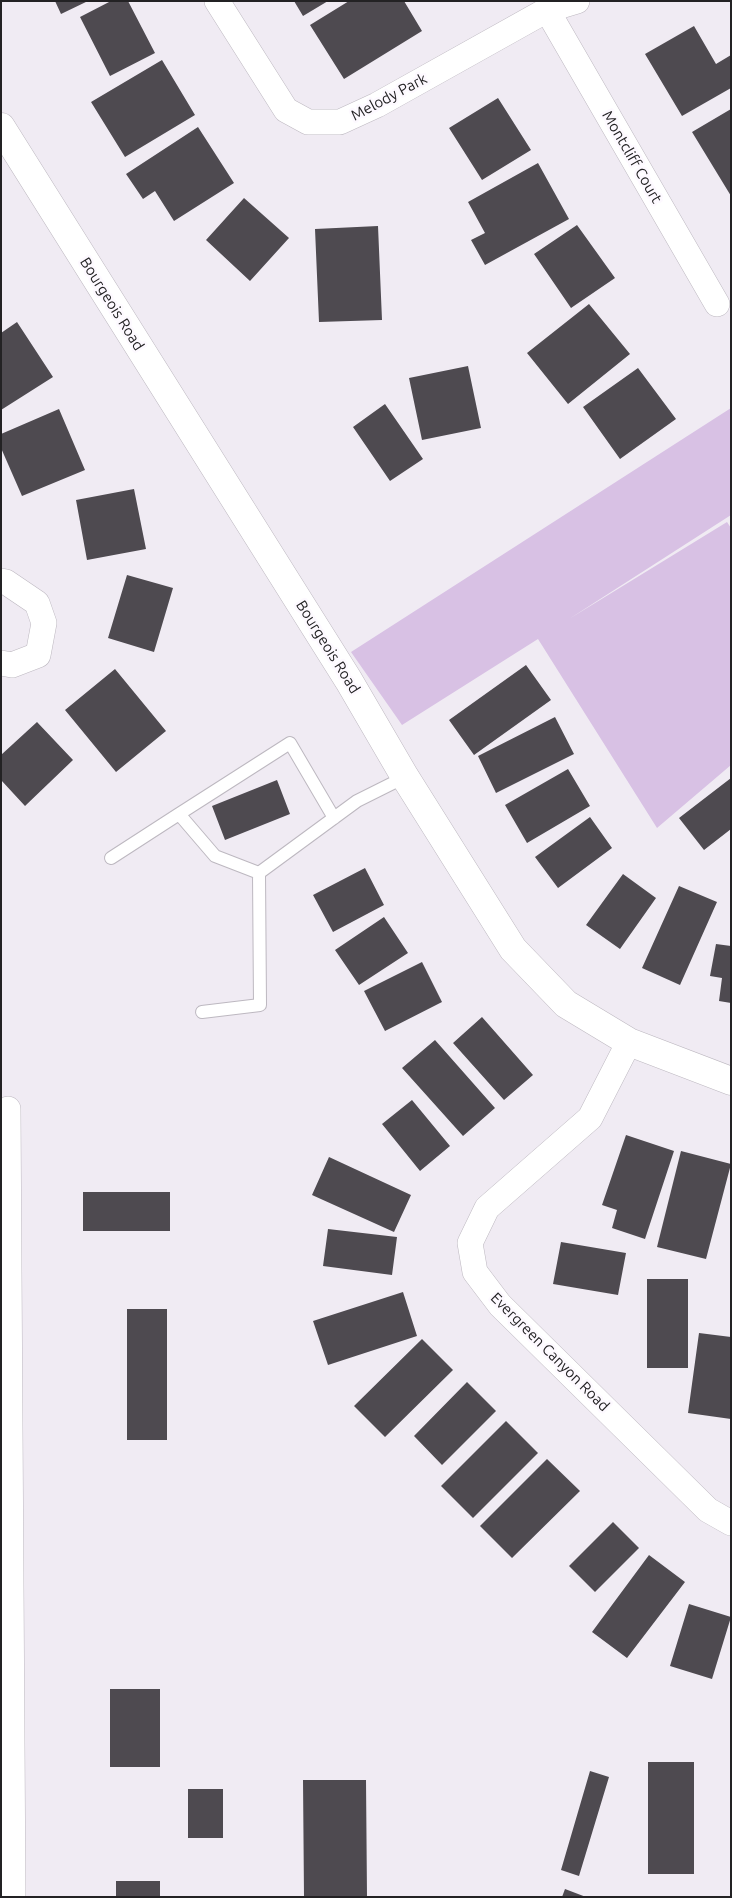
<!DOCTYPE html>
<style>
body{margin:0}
#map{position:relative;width:732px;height:1898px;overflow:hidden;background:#f0ebf3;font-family:Ubuntu,sans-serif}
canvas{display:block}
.frame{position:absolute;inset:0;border:2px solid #232224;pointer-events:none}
</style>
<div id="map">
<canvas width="732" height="1898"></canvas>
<div class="frame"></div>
</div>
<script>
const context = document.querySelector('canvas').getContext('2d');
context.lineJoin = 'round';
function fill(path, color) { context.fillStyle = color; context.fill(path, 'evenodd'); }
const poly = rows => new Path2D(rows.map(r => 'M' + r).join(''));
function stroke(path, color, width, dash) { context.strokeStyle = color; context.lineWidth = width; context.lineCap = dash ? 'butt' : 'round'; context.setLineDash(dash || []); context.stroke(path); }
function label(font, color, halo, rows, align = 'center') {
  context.font = font + ' Ubuntu,sans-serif'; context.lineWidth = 5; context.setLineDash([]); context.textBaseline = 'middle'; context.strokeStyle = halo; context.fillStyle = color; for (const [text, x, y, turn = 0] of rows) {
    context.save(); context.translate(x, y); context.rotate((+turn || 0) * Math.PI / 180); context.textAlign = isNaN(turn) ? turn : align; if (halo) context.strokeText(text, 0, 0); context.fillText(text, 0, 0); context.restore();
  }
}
fill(poly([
 [731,408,731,515,569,619,727,522,731,528,731,765,657,828,538,639,402,725,351,652]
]), '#d8c1e4');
fill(poly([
 [55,1,88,1,61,14],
 [111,1,128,1,155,53,110,76,80,17],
 [294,1,328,1,303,16],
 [349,1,404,1,422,31,344,79,310,25],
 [694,26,716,64,731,55,731,88,682,116,645,54],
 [162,60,195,115,125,157,91,102],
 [498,98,531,150,482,180,449,128],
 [731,109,731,196,692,132],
 [198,127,234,183,174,221,155,191,143,199,126,174],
 [538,163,569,219,485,265,471,240,485,233,468,202],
 [244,198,289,238,250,281,206,240],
 [577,225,615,278,571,308,534,254],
 [378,226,382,320,319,322,315,229],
 [589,304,630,354,568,404,527,353],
 [17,322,53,377,1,410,1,333],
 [468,366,481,428,422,440,409,378],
 [638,368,676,419,620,459,583,407],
 [385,404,423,459,390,481,353,427],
 [59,409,85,470,22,496,1,448,1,434],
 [134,489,146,549,87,560,76,500],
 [127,575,173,588,154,652,108,638],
 [526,665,551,700,474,755,449,720],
 [115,669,166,731,116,772,65,710],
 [555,717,574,754,496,793,478,756],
 [37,722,73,760,25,806,1,780,1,755],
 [568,769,590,806,527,843,505,805],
 [731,778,731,829,704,850,679,818],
 [277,780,290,814,225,840,212,806],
 [590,817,612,848,558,888,535,857],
 [365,868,384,905,333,932,313,895],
 [623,874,656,898,620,949,586,925],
 [679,886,717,902,680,985,642,968],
 [384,917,408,953,359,985,335,950],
 [716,944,731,946,731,1003,719,1001,722,978,710,976],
 [422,962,442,1002,385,1031,364,991],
 [482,1017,533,1075,504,1100,453,1043],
 [435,1040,495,1108,463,1136,402,1068],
 [412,1100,450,1146,420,1171,382,1124],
 [626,1135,674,1151,645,1239,612,1228,617,1210,602,1205],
 [681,1151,731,1164,706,1259,657,1247],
 [329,1157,411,1195,394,1232,312,1195],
 [83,1192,170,1192,170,1231,83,1231],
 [328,1229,397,1237,392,1275,323,1266],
 [561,1242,626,1253,618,1295,553,1284],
 [647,1279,688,1279,688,1368,647,1368],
 [403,1292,417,1336,328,1365,313,1321],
 [127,1309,167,1309,167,1440,127,1440],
 [699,1333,731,1337,731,1419,688,1413],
 [422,1339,453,1370,385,1437,354,1406],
 [467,1382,496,1411,442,1465,414,1436],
 [506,1421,538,1453,473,1518,441,1486],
 [547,1459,580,1491,512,1558,480,1526],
 [613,1522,639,1548,595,1592,569,1566],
 [649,1555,685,1582,627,1658,592,1632],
 [689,1604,731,1617,712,1679,670,1666],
 [110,1689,160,1689,160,1767,110,1767],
 [648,1762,694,1762,694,1874,648,1874],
 [590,1771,609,1777,579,1876,561,1870],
 [303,1780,366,1780,367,1897,304,1897],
 [188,1789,223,1789,223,1838,188,1838],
 [116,1881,160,1881,160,1897,116,1897],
 [565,1889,586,1897,562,1897]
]), '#4e4a50');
const lane = poly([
 [179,814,290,743,334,818],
 [111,858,179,814,215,856,259,873,357,801,405,777],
 [202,1012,260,1005,259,873]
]);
const street = poly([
 [217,1,286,110,308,122,340,122,377,105,547,10,577,1],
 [547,10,717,304],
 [1,581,6,582,37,603,44,623,38,655,12,665,1,663],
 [629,1042,590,1118,487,1208,470,1243,475,1272,500,1305,708,1510,731,1523],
 [8,1109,13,1897]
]);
const secondary = poly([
 [1,127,349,681,405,777,513,949,566,1004,629,1042,731,1081]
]);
stroke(lane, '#bdb8c0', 14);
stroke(street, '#bdb8c0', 26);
stroke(secondary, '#bdb8c0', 29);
stroke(lane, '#fff', 12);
stroke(street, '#fff', 25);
stroke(secondary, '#fff', 28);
label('15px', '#232224', '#fdf9ff', [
 ["Melody Park",389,97,-28],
 ["Montcliff Court",632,157,60],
 ["Bourgeois Road",112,304,58],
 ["Bourgeois Road",328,647,58],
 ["Evergreen Canyon Road",550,1352,45]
]);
</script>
